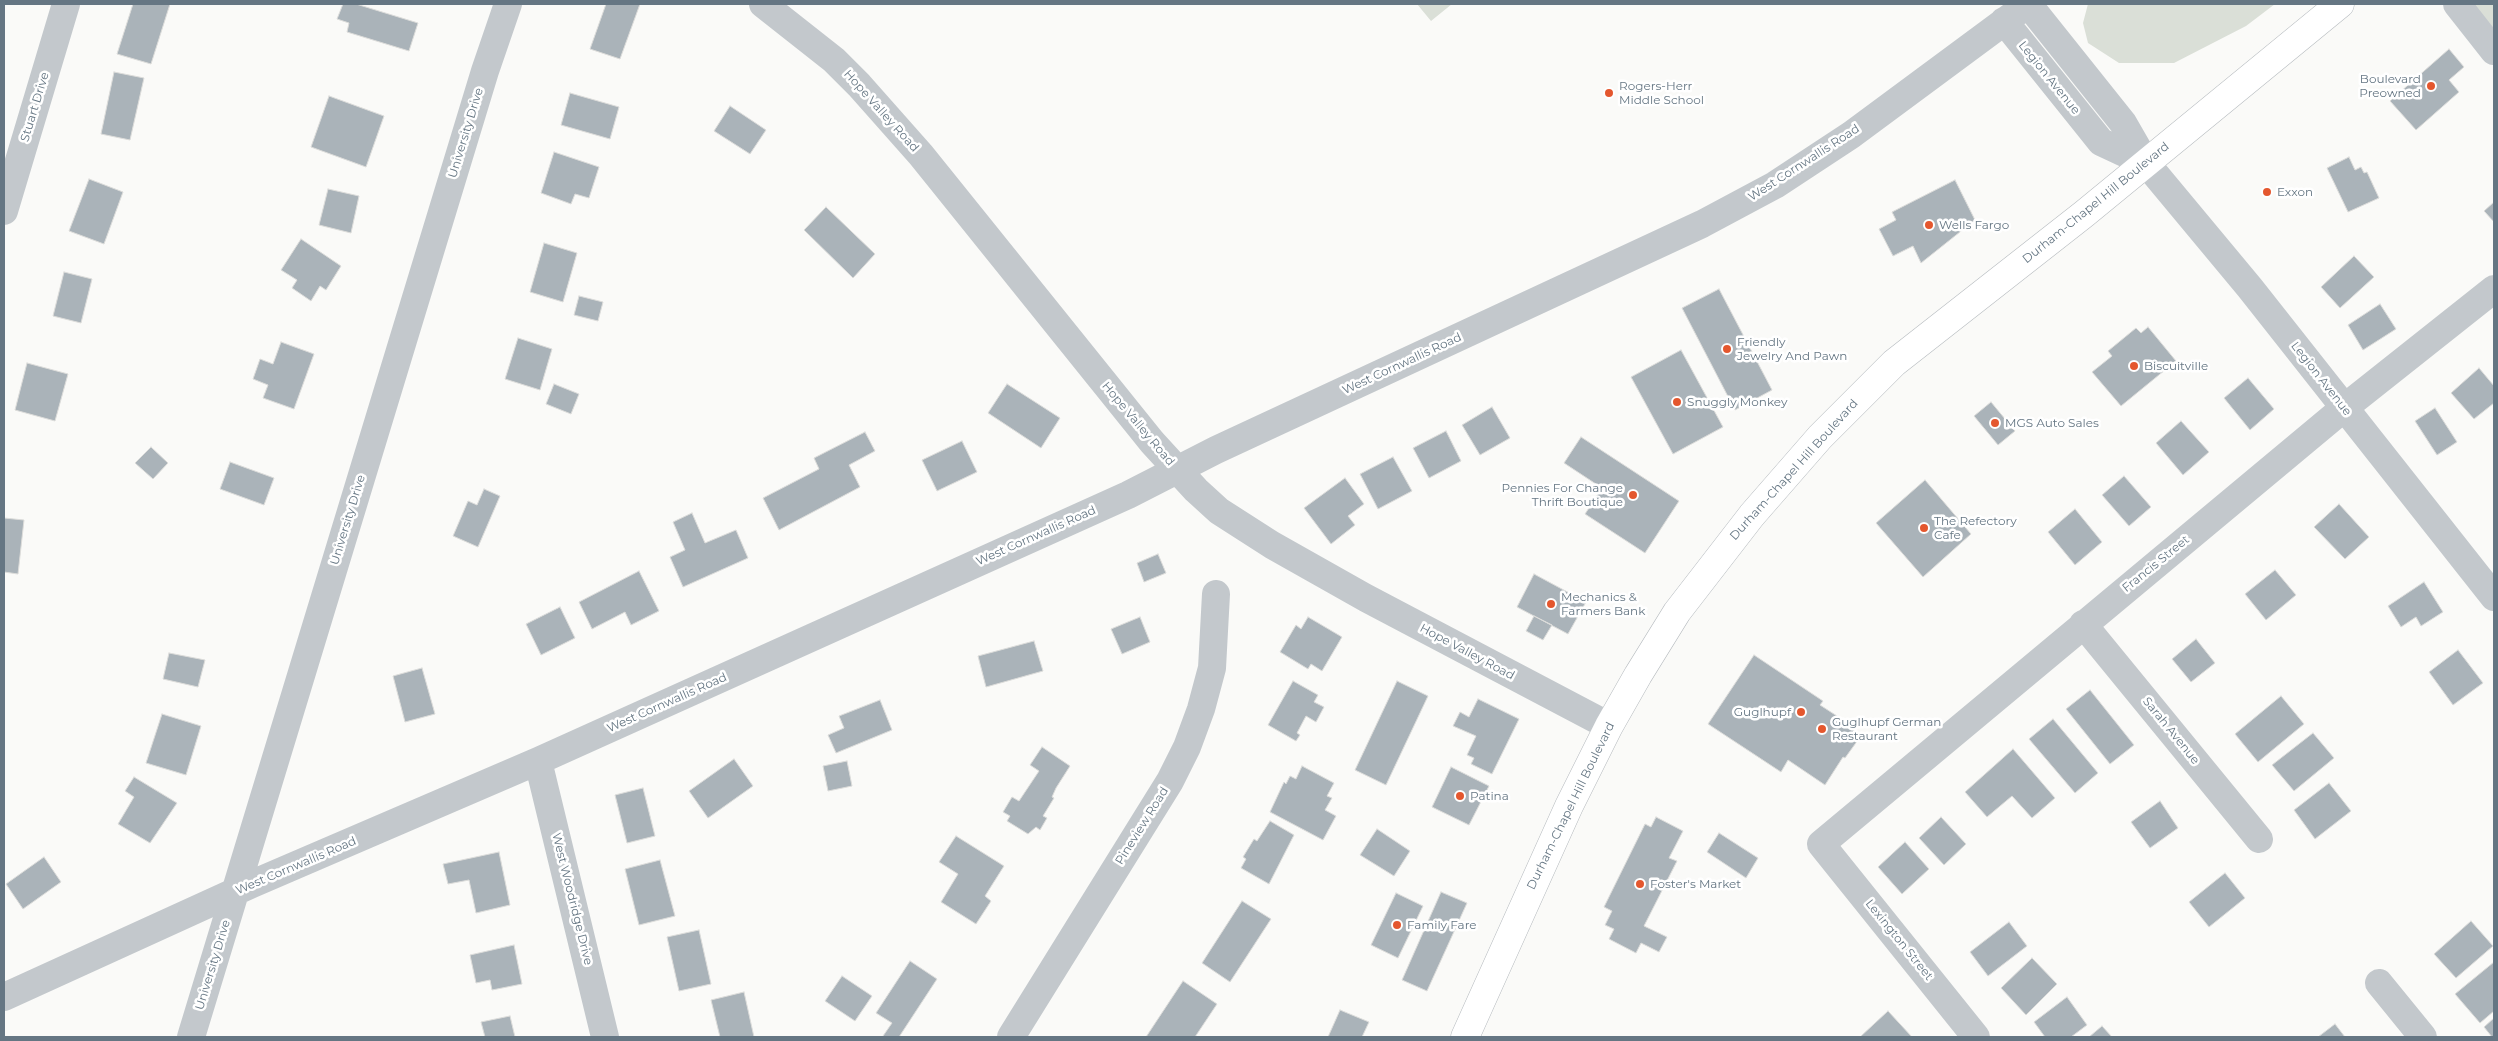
<!DOCTYPE html>
<style>
body{margin:0}
#map{position:relative;width:2498px;height:1041px;overflow:hidden;background:#fafaf8;font-family:Montserrat,sans-serif}
canvas{display:block}
.frame{position:absolute;inset:0;border:5px solid #657683;pointer-events:none}
</style>
<div id="map">
<canvas width="2498" height="1041"></canvas>
<div class="frame"></div>
</div>
<script>
const context = document.querySelector('canvas').getContext('2d');
context.lineJoin = 'round';
function fill(path, color) { context.fillStyle = color; context.fill(path, 'evenodd'); }
const poly = rows => new Path2D(rows.map(r => 'M' + r).join(''));
function stroke(path, color, width, dash) { context.strokeStyle = color; context.lineWidth = width; context.lineCap = dash ? 'butt' : 'round'; context.setLineDash(dash || []); context.stroke(path); }
function label(font, color, halo, rows, align = 'center') {
  context.font = font + ' Montserrat,sans-serif'; context.lineWidth = 5; context.setLineDash([]); context.textBaseline = 'middle'; context.strokeStyle = halo; context.fillStyle = color; for (const [text, x, y, turn = 0] of rows) {
    context.save(); context.translate(x, y); context.rotate((+turn || 0) * Math.PI / 180); context.textAlign = isNaN(turn) ? turn : align; if (halo) context.strokeText(text, 0, 0); context.fillText(text, 0, 0); context.restore();
  }
}
fill(poly([
 [1417,4,1452,4,1431,21],
 [2088,4,2275,4,2246,26,2174,63,2119,63,2088,43,2083,23],
 [2472,4,2493,4,2494,28,2494,29]
]), '#dadfd7');
const building = poly([
 [133,4,170,4,151,64,117,54,133,4],
 [343,4,356,4,418,23,409,51,347,32,349,23,337,19,343,4],
 [606,4,640,4,620,59,590,49,606,4],
 [2449,49,2464,67,2449,80,2459,92,2416,130,2390,101,2449,49],
 [114,72,144,78,130,140,101,134,114,72],
 [570,93,619,107,610,139,561,125,570,93],
 [329,96,384,116,366,167,311,147,329,96],
 [730,106,766,130,750,154,714,131,730,106],
 [554,152,599,167,589,198,575,194,571,204,541,193,554,152],
 [2349,157,2355,170,2361,167,2364,173,2367,172,2379,198,2348,212,2327,168,2349,157],
 [89,179,123,192,104,244,69,231,89,179],
 [1955,180,1975,220,1921,263,1913,246,1893,256,1879,229,1896,220,1892,212,1955,180],
 [328,189,359,196,351,233,319,225,328,189],
 [2494,202,2494,222,2484,211,2494,202],
 [826,207,875,254,853,278,804,230,826,207],
 [301,239,341,266,326,290,320,286,311,301,292,288,297,280,281,270,301,239],
 [544,243,577,253,563,302,530,292,544,243],
 [2354,256,2374,277,2340,308,2321,287,2354,256],
 [64,272,92,279,81,323,53,316,64,272],
 [1719,289,1772,390,1735,410,1682,308,1719,289],
 [579,296,603,302,598,321,574,315,579,296],
 [2380,304,2396,329,2363,350,2348,325,2380,304],
 [2148,327,2176,361,2121,406,2092,372,2112,356,2108,351,2136,328,2141,333,2148,327],
 [518,338,552,349,540,390,505,379,518,338],
 [281,342,314,354,294,409,263,398,268,385,253,379,260,359,273,364,281,342],
 [1681,350,1723,427,1673,454,1631,377,1681,350],
 [27,363,68,374,55,421,15,410,27,363],
 [2479,368,2494,386,2494,403,2474,419,2451,393,2479,368],
 [2248,378,2274,409,2250,430,2224,398,2248,378],
 [554,384,579,394,571,414,546,404,554,384],
 [1007,384,1060,418,1041,448,988,413,1007,384],
 [1991,402,2015,431,1998,445,1974,416,1991,402],
 [1492,407,1510,438,1480,455,1462,425,1492,407],
 [2435,408,2457,442,2437,455,2415,421,2435,408],
 [2181,421,2209,452,2183,475,2156,443,2181,421],
 [1446,431,1461,461,1429,478,1413,448,1446,431],
 [865,432,875,451,849,465,860,487,779,530,763,498,819,469,814,458,865,432],
 [1581,437,1679,501,1645,553,1585,514,1602,488,1564,463,1581,437],
 [962,441,977,472,937,491,922,460,962,441],
 [151,447,168,463,153,479,135,463,151,447],
 [1393,457,1412,491,1378,509,1360,474,1393,457],
 [230,462,274,478,264,505,220,489,230,462],
 [2124,476,2151,507,2129,526,2102,495,2124,476],
 [1345,478,1364,504,1348,516,1355,525,1331,544,1304,508,1345,478],
 [1925,480,1971,534,1923,577,1876,523,1925,480],
 [484,489,500,496,478,547,453,536,468,501,477,505,484,489],
 [2339,504,2369,537,2345,559,2314,527,2339,504],
 [2075,509,2102,542,2075,565,2048,532,2075,509],
 [692,513,705,543,736,530,748,558,683,587,670,557,685,550,673,522,692,513],
 [4,518,24,520,18,574,4,572,4,518],
 [1158,554,1166,573,1144,582,1137,563,1158,554],
 [2275,570,2296,595,2266,620,2245,594,2275,570],
 [639,571,659,611,631,625,625,612,592,629,579,602,639,571],
 [1534,574,1586,602,1568,634,1517,607,1534,574],
 [2424,582,2443,612,2421,626,2416,617,2401,627,2388,606,2424,582],
 [560,607,575,638,541,655,526,624,560,607],
 [1534,616,1552,625,1543,640,1526,631,1534,616],
 [1140,617,1150,642,1122,654,1111,629,1140,617],
 [1308,617,1342,637,1322,671,1311,664,1308,669,1280,652,1296,625,1301,629,1308,617],
 [2196,639,2215,663,2191,682,2172,659,2196,639],
 [1034,641,1043,671,986,687,978,656,1034,641],
 [2458,650,2483,683,2453,705,2429,672,2458,650],
 [169,653,205,660,198,687,163,679,169,653],
 [1754,655,1823,701,1820,705,1854,727,1858,740,1845,758,1843,757,1825,785,1788,760,1781,772,1708,724,1754,655],
 [422,668,435,714,405,722,393,676,422,668],
 [1293,681,1318,695,1314,702,1324,707,1316,722,1306,716,1297,733,1300,735,1296,741,1268,725,1293,681],
 [1397,681,1428,696,1386,785,1355,770,1397,681],
 [2090,690,2134,745,2110,764,2066,709,2090,690],
 [2281,696,2304,724,2258,762,2235,734,2281,696],
 [1478,699,1519,719,1492,774,1471,764,1474,758,1467,755,1476,736,1453,726,1460,712,1469,717,1478,699],
 [880,700,892,730,836,753,828,735,844,728,839,716,880,700],
 [162,714,201,726,186,775,146,763,162,714],
 [2053,719,2098,773,2075,793,2029,739,2053,719],
 [2313,733,2334,758,2294,791,2272,765,2313,733],
 [1042,747,1070,766,1056,788,1052,797,1054,798,1043,816,1047,818,1040,830,1036,827,1028,834,1007,821,1010,816,1003,812,1012,797,1019,801,1039,771,1030,765,1042,747],
 [2013,749,2055,798,2032,818,2012,796,1987,817,1965,792,2013,749],
 [734,759,753,786,708,818,689,791,734,759],
 [847,761,852,786,828,791,823,766,847,761],
 [1302,766,1334,783,1327,796,1332,798,1325,810,1336,816,1323,840,1270,812,1284,782,1286,784,1290,776,1296,779,1302,766],
 [1451,767,1489,786,1469,825,1432,807,1451,767],
 [134,777,177,803,150,843,118,824,134,797,125,791,134,777],
 [2329,783,2351,811,2315,839,2294,810,2329,783],
 [643,788,655,836,627,843,615,795,643,788],
 [2160,801,2178,828,2150,848,2131,822,2160,801],
 [1656,817,1683,831,1669,858,1677,861,1644,926,1667,937,1659,952,1641,943,1636,953,1609,939,1614,929,1605,925,1612,911,1604,907,1645,824,1651,827,1656,817],
 [1941,817,1966,844,1944,865,1919,838,1941,817],
 [1270,821,1294,835,1269,884,1241,868,1246,859,1243,857,1254,839,1257,841,1270,821],
 [1377,829,1410,851,1394,876,1360,855,1377,829],
 [1719,833,1758,858,1746,878,1707,852,1719,833],
 [956,836,1004,866,985,896,991,901,976,924,941,902,958,874,939,862,956,836],
 [1905,842,1929,869,1902,894,1878,867,1905,842],
 [499,852,510,905,476,913,469,880,448,884,443,864,499,852],
 [44,857,61,882,23,909,6,884,44,857],
 [660,860,675,916,639,925,625,869,660,860],
 [2225,873,2245,898,2209,927,2189,902,2225,873],
 [1441,892,1467,903,1427,991,1402,980,1441,892],
 [1396,893,1423,906,1398,958,1371,945,1396,893],
 [1242,901,1271,919,1230,982,1202,963,1242,901],
 [2471,921,2493,946,2456,978,2434,954,2471,921],
 [2009,922,2027,946,1988,976,1970,952,2009,922],
 [699,930,711,984,679,991,667,937,699,930],
 [514,945,522,984,492,990,490,980,476,983,470,955,514,945],
 [2032,958,2057,984,2026,1015,2001,988,2032,958],
 [910,961,937,979,899,1037,885,1037,883,1036,892,1023,876,1013,910,961],
 [2494,962,2494,1011,2480,1023,2455,994,2494,962],
 [842,976,872,996,855,1021,825,1001,842,976],
 [1183,981,1217,1004,1195,1037,1146,1037,1183,981],
 [744,992,754,1037,720,1037,711,1000,744,992],
 [2067,997,2087,1025,2071,1037,2045,1037,2034,1022,2067,997],
 [1340,1010,1369,1022,1362,1037,1328,1037,1340,1010],
 [1888,1011,1912,1037,1860,1037,1888,1011],
 [510,1016,515,1037,485,1037,481,1022,510,1016],
 [2494,1018,2494,1037,2492,1037,2484,1027,2494,1018],
 [2335,1024,2345,1037,2318,1037,2335,1024],
 [2102,1026,2112,1037,2089,1037,2102,1026]
]);
fill(building, '#aab3b9');
stroke(building, '#dcdcda', 1);
const major = poly([
 [1465,1037,1569,806,1609,726,1638,675,1677,612,1752,515,1820,437,1894,363,2084,214,2340,4]
]);
stroke(major, '#b5babe', 29);
stroke(poly([
 [763,4,834,60,859,85,921,155,1152,442,1196,490,1219,511,1272,545,1366,598,1609,726],
 [2028,4,2123,123,2146,163,2250,288,2494,597],
 [2457,4,2494,51],
 [2004,21,2101,142,2146,163],
 [4,211,66,4],
 [2083,624,2259,839],
 [538,761,605,1037],
 [2379,983,2423,1037],
 [4,997,252,884,538,761,1128,495,1216,450,1702,224,1775,185,1851,135,2028,4],
 [191,1037,485,71,508,4],
 [1011,1037,1170,781,1187,747,1201,709,1212,668,1216,594],
 [1976,1037,1821,844,2344,408,2494,289]
]), '#c3c8cc', 28);
stroke(major, '#fff', 28);
for (const [x, y, r, color] of [
 [2431,86,5,"#e4572e"],
 [1609,93,5,"#e4572e"],
 [2267,192,5,"#e4572e"],
 [1929,225,5,"#e4572e"],
 [1727,349,5,"#e4572e"],
 [2134,366,5,"#e4572e"],
 [1677,402,5,"#e4572e"],
 [1995,423,5,"#e4572e"],
 [1633,495,5,"#e4572e"],
 [1924,528,5,"#e4572e"],
 [1551,604,5,"#e4572e"],
 [1801,712,5,"#e4572e"],
 [1822,729,5,"#e4572e"],
 [1460,796,5,"#e4572e"],
 [1640,884,5,"#e4572e"],
 [1397,925,5,"#e4572e"]
]) { const dot = new Path2D(); dot.arc(x, y, r, 0, 2 * Math.PI); context.fillStyle = color; context.fill(dot); stroke(dot, '#fff', 2); }
label('12px', '#657683', '#fff', [
 ["Legion Avenue",2049,78,51],
 ["Stuart Drive",35,107,-73],
 ["Hope Valley Road",881,111,48],
 ["University Drive",466,133,-73],
 ["West Cornwallis Road",1804,163,-33],
 ["Durham-Chapel Hill Boulevard",2096,203,-39],
 ["West Cornwallis Road",1402,364,-25],
 ["Legion Avenue",2321,379,52],
 ["Hope Valley Road",1138,424,50],
 ["Durham-Chapel Hill Boulevard",1794,470,-48],
 ["University Drive",348,520,-73],
 ["West Cornwallis Road",1036,536,-24],
 ["Francis Street",2156,564,-39],
 ["Hope Valley Road",1467,652,28],
 ["West Cornwallis Road",667,703,-24],
 ["Sarah Avenue",2171,731,51],
 ["Durham-Chapel Hill Boulevard",1571,806,-64],
 ["Pineview Road",1142,826,-58],
 ["West Cornwallis Road",296,866,-23],
 ["West Woodridge Drive",572,899,76],
 ["Lexington Street",1899,940,51],
 ["University Drive",213,965,-73]
]);
label('12px', '#657683', '#fff', [
 ["Boulevard",2421,79,"right"],
 ["Preowned",2421,93,"right"],
 ["Rogers-Herr",1619,86],
 ["Middle School",1619,100],
 ["Exxon",2277,192],
 ["Wells Fargo",1939,225],
 ["Friendly",1737,342],
 ["Jewelry And Pawn",1737,356],
 ["Biscuitville",2144,366],
 ["Snuggly Monkey",1687,402],
 ["MGS Auto Sales",2005,423],
 ["Pennies For Change",1623,488,"right"],
 ["Thrift Boutique",1623,502,"right"],
 ["The Refectory",1934,521],
 ["Cafe",1934,535],
 ["Mechanics &",1561,597],
 ["Farmers Bank",1561,611],
 ["Guglhupf",1791,712,"right"],
 ["Guglhupf German",1832,722],
 ["Restaurant",1832,736],
 ["Patina",1470,796],
 ["Foster's Market",1650,884],
 ["Family Fare",1407,925]
], 'left');
</script>
